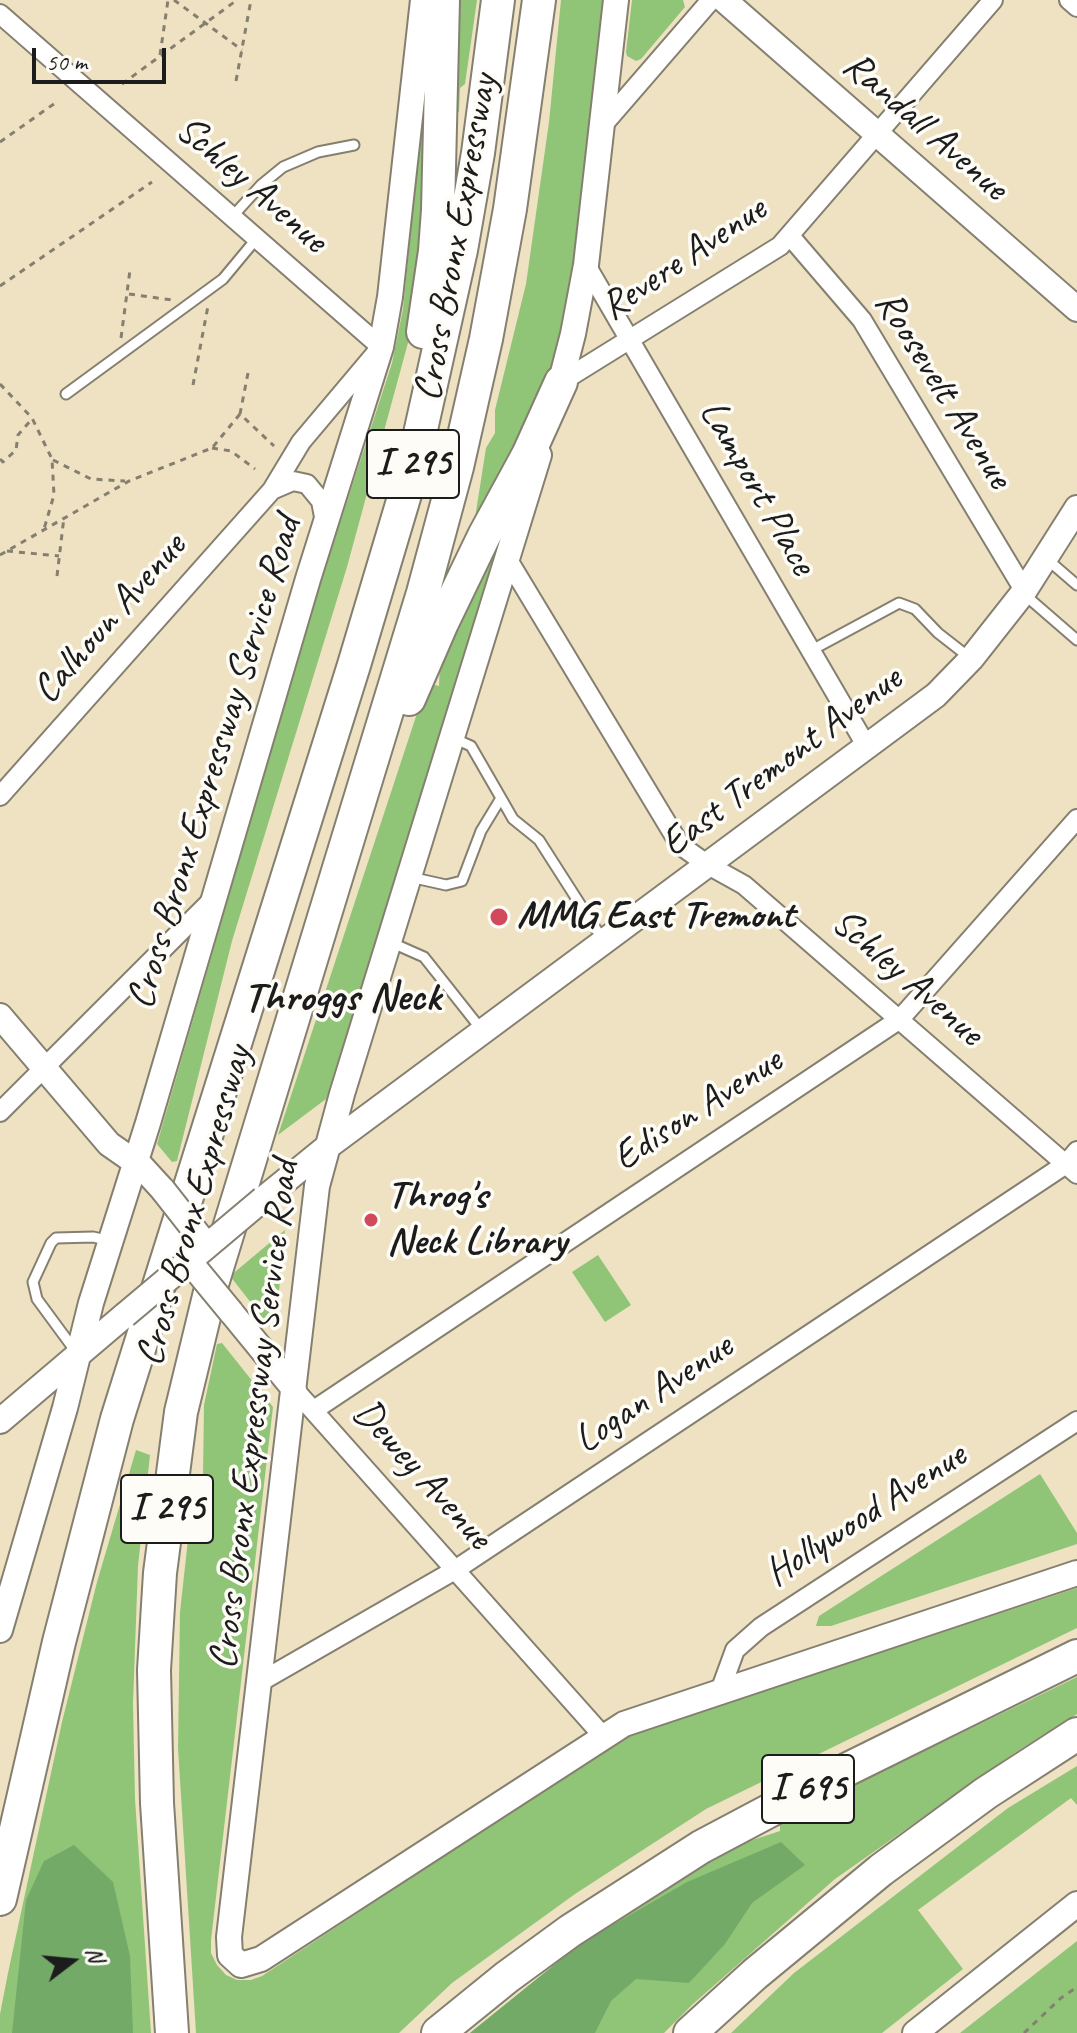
<!DOCTYPE html>
<style>
body{margin:0}
#map{position:relative;width:1077px;height:2033px;overflow:hidden;background:#eee2c3;font-family:Caveat,sans-serif}
canvas{display:block}
.north{position:absolute;left:32px;top:1921px;width:80px;height:80px;-webkit-text-stroke:6px #fdfcf7;paint-order:stroke;rotate:74deg;font-size:22px;font-weight:700;line-height:32px;text-align:center;color:#1c1c1c}
.north::after{content:'';display:block;margin:auto;width:28px;height:36px;background:#1c1c1c;clip-path:polygon(50% 0,100% 100%,50% 72%,0 100%)}
.scale{position:absolute;left:32px;top:48px;width:134px;height:36px;box-sizing:border-box;border:4px solid #1c1c1c;border-top:0;padding-left:10px;font-size:24px;line-height:28px;white-space:nowrap;color:#1c1c1c;-webkit-text-stroke:6px #fdfcf7;paint-order:stroke}
</style>
<div id="map">
<canvas width="1077" height="2033"></canvas>
<div class="north">N</div>
<div class="scale">50 m</div>
</div>
<script>
const context = document.querySelector('canvas').getContext('2d');
context.lineJoin = 'round';
function fill(path, color) { context.fillStyle = color; context.fill(path, 'evenodd'); }
const poly = rows => new Path2D(rows.map(r => 'M' + r).join(''));
function stroke(path, color, width, dash) { context.strokeStyle = color; context.lineWidth = width; context.lineCap = dash ? 'butt' : 'round'; context.setLineDash(dash || []); context.stroke(path); }
function label(font, color, halo, rows, align = 'center') {
  context.font = font + ' Caveat,sans-serif'; context.lineWidth = 7; context.setLineDash([]); context.textBaseline = 'middle'; context.strokeStyle = halo; context.fillStyle = color; for (const [text, x, y, turn = 0] of rows) {
    context.save(); context.translate(x, y); context.rotate((+turn || 0) * Math.PI / 180); context.textAlign = isNaN(turn) ? turn : align; if (halo) context.strokeText(text, 0, 0); context.fillText(text, 0, 0); context.restore();
  }
}
fill(poly([
 [451,0,477,0,465,84,460,88,459,112,449,114],
 [561,0,605,0,575,252,562,333,536,413,482,522,475,518,486,448,495,433,495,410,526,284,549,122],
 [632,0,683,0,685,7,641,59,636,61,627,56,626,52],
 [431,32,421,295,347,567,232,941,177,1161,172,1162,157,1144,313,606,392,363,403,309],
 [515,495,326,1099,278,1135,427,683,439,686,440,663],
 [285,1230,276,1322,270,1327,230,1276],
 [598,1255,631,1305,605,1322,572,1272],
 [222,1343,273,1407,211,1940,211,1953,217,1965,226,1975,237,1980,251,1980,262,1976,634,1731,734,1701,1077,1588,1077,1628,706,1809,575,1894,452,1983,399,2033,196,2033,178,1748,180,1612,195,1476,203,1475,204,1405,217,1344],
 [136,1450,150,1455,138,1566,133,1703,135,1799,151,2033,0,2033,0,2014,8,1973,62,1722,97,1582],
 [1040,1474,1077,1533,1077,1544,831,1626,816,1626,819,1616],
 [1077,1677,1077,1714,1016,1752,835,1879,693,2004,664,2033,470,2033,580,1944,728,1848,780,1831,780,1821],
 [1077,1766,1077,1805,1071,1798,918,1910,963,1969,882,2033,731,2033,794,1973,1008,1808],
 [1077,1941,1077,2033,960,2033]
]), '#90c577');
fill(poly([
 [781,1842,805,1865,752,1903,725,1944,689,1983,636,1979,611,2001,595,2033,470,2033,580,1944,687,1882],
 [74,1845,113,1882,130,1956,133,2033,12,2033,26,1900,44,1861]
]), '#74aa68');
const lane = poly([
 [232,217,261,185,283,167,318,152,354,145],
 [66,394,223,279,257,238],
 [1048,560,1077,585],
 [1025,595,1077,640],
 [810,651,899,603,915,609,938,633,970,658],
 [501,798,513,819,539,840,603,940],
 [410,877,446,885,462,881,481,831,501,798,471,746,453,738],
 [390,942,424,957,481,1029],
 [76,1352,37,1299,33,1282,51,1243,56,1238,93,1237,111,1241]
]);
const street = poly([
 [1069,0,1077,7],
 [0,14,381,347,301,442,272,490,0,796],
 [602,126,711,0],
 [790,236,862,320,1024,590],
 [586,265,867,747],
 [561,382,780,246,993,0],
 [272,490,293,481,307,484,321,501,325,522],
 [508,560,680,845,708,865,744,885,1077,1174],
 [0,1112,214,898],
 [294,1389,603,1736],
 [314,1410,900,1019,1077,819],
 [260,1682,455,1570,1066,1164,1077,1151],
 [720,1691,735,1650,761,1627,1077,1421]
]);
const secondary = poly([
 [724,0,1077,309],
 [557,396,573,334,586,265,616,0],
 [539,455,342,1094,317,1186,229,1937,230,1955,241,1965,261,1959,624,1724,1077,1573],
 [0,1016,109,1144,142,1167,163,1190],
 [263,1199,327,1147,936,695,971,659,1023,593,1077,508],
 [231,1312,294,1389],
 [0,1421,125,1315],
 [0,1630,65,1408,91,1303,148,1123,308,579,381,347,390,297,423,0],
 [915,2033,1077,1904]
]);
const highway = poly([
 [423,332,435,251,438,210,443,0],
 [409,699,442,623,484,536,528,455,561,382],
 [0,1899,59,1642,117,1419,354,665,411,474,461,250,478,153,498,0],
 [172,2033,157,1803,154,1670,160,1573,181,1412,212,1284,423,593,457,467,486,339,510,209,539,0],
 [438,2033,507,1977,570,1931,701,1847,848,1769,1077,1656],
 [690,2033,755,1974,881,1870,986,1793,1077,1734]
]);
stroke(lane, '#857f70', 13);
stroke(street, '#857f70', 22);
stroke(secondary, '#857f70', 28);
stroke(highway, '#857f70', 36);
stroke(poly([
 [174,0,242,50],
 [160,55,168,0],
 [236,81,251,0],
 [122,84,237,0],
 [0,142,58,101],
 [0,286,152,182],
 [129,294,172,300],
 [121,338,130,270],
 [248,373,240,414,274,446],
 [0,384,32,418,52,459,54,495,44,529],
 [193,385,208,306],
 [212,448,231,451,255,469],
 [0,459,3,462,16,450,18,435,31,420],
 [53,460,91,479,125,481],
 [7,551,59,556],
 [0,555,129,481,212,448,240,414],
 [57,576,64,517],
 [1024,2033,1061,1998,1077,1987]
]), '#857f70', 3, [6, 6]);
stroke(lane, '#fff', 9);
stroke(street, '#fff', 18);
stroke(secondary, '#fff', 24);
stroke(highway, '#fff', 32);
const secondaryBridge = poly([
 [163,1190,207,1246],
 [189,1261,231,1312],
 [125,1315,263,1199]
]);
stroke(secondaryBridge, '#857f70', 28, []);
stroke(secondaryBridge, '#fff', 24);
for (const [x, y, r, color] of [
 [499,917,10,"#d1495b"],
 [371,1220,8,"#d1495b"]
]) { const dot = new Path2D(); dot.arc(x, y, r, 0, 2 * Math.PI); context.fillStyle = color; context.fill(dot); stroke(dot, '#fdfcf7', 3); }
for (const [x, y, w] of [
 [413,464,92],
 [167,1509,92],
 [808,1789,92]
]) { const box = new Path2D(); box.roundRect(x - w / 2, y - 34, w, 68, 6); context.fillStyle = '#fdfcf7'; context.fill(box); stroke(box, '#1c1c1c', 2); }
label('bold 38px', '#1c1c1c', null, [
 ["I 295",413,464],
 ["I 295",167,1509],
 ["I 695",808,1789]
]);
label('40px', '#1c1c1c', '#fdfcf7', [
 ["Randall Avenue",925,127,41],
 ["Schley Avenue",251,185,41],
 ["Cross Bronx Expressway",457,238,-80],
 ["Revere Avenue",684,259,-34],
 ["Roosevelt Avenue",943,390,58],
 ["Lamport Place",757,488,60],
 ["Calhoun Avenue",110,619,-49],
 ["East Tremont Avenue",782,762,-37],
 ["Cross Bronx Expressway Service Road",215,763,-73],
 ["Schley Avenue",907,978,41],
 ["Edison Avenue",698,1110,-33],
 ["Cross Bronx Expressway",195,1206,-74],
 ["Logan Avenue",654,1394,-34],
 ["Cross Bronx Expressway Service Road",255,1415,-83],
 ["Dewey Avenue",422,1475,48],
 ["Hollywood Avenue",866,1515,-33]
]);
label('bold 40px', '#1c1c1c', '#fdfcf7', [
 ["MMG East Tremont",517,917],
 ["Throg's",387,1197],
 ["Neck Library",387,1243]
], 'left');
label('bold 42px', '#1c1c1c', '#fdfcf7', [
 ["Throggs Neck",342,999]
]);
</script>
